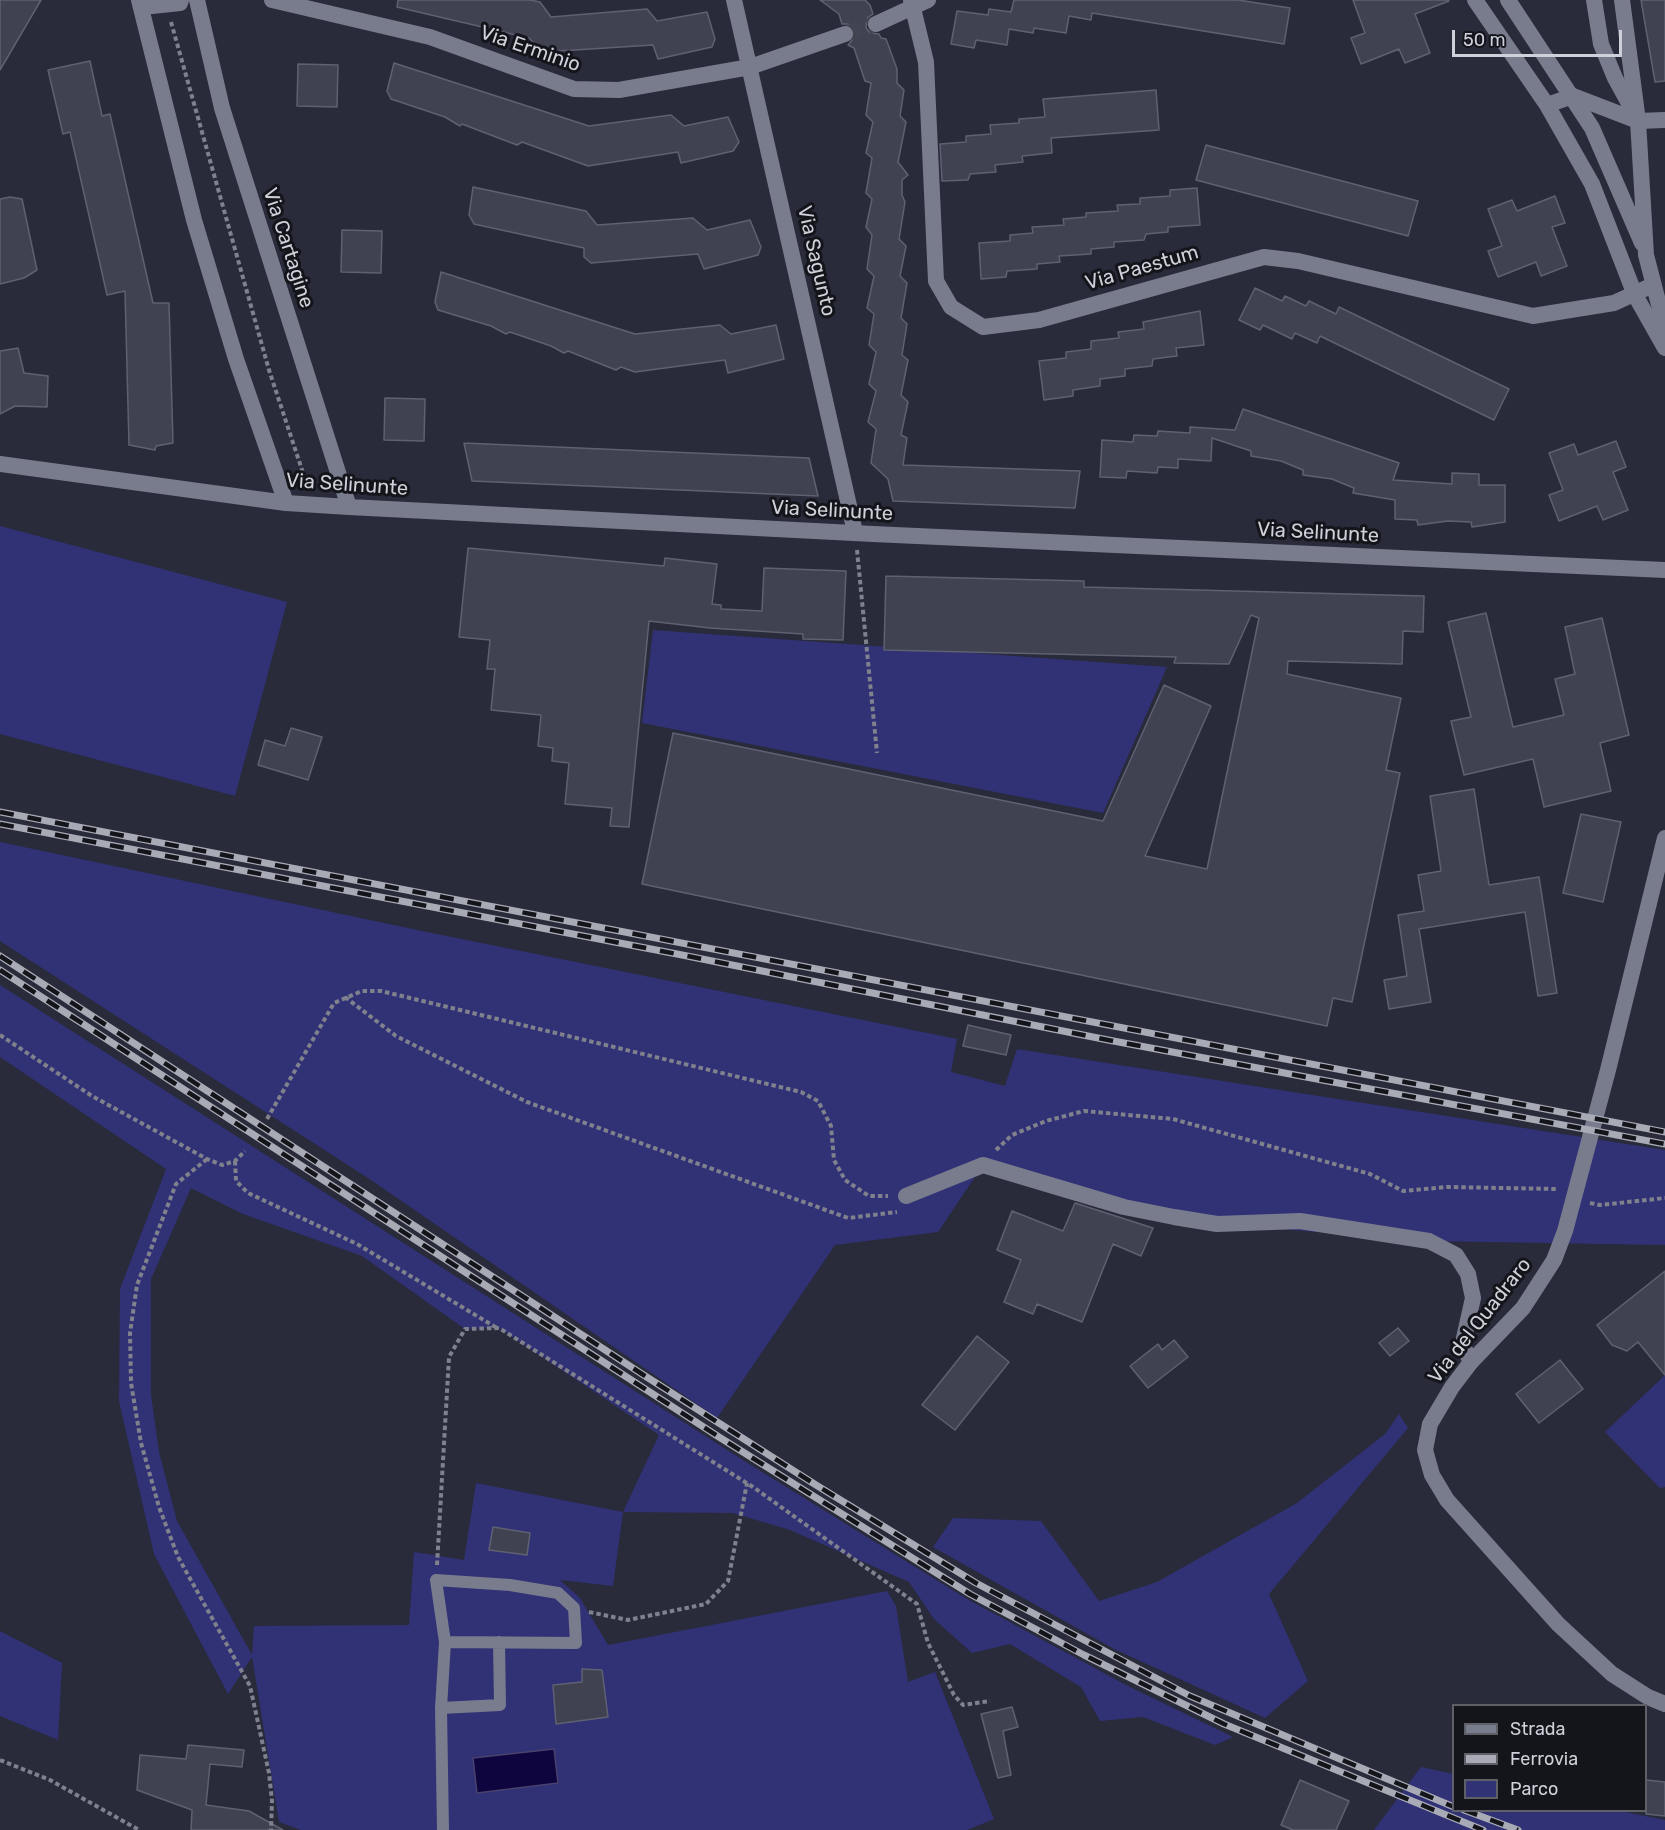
<!DOCTYPE html>
<style>
body{margin:0}
#map{position:relative;width:1665px;height:1830px;overflow:hidden;background:#292b3a;font-family:Rubik,sans-serif}
canvas{display:block}
.legend{position:absolute;left:1452px;top:1704px;width:195px;height:108px;box-sizing:border-box;background:#14141b;border:2px solid #5f6067;margin:0;padding:8px 10px;list-style:none;font-size:18px;color:#cfd1da}
.legend li{display:flex;align-items:center;gap:12px;height:30px}
.legend b{width:30px;border:2px solid #5f6067}
.scale{position:absolute;left:1452px;top:30px;width:170px;height:27px;box-sizing:border-box;border:3px solid #cfd1da;border-top:0;padding-left:8px;font-size:18px;line-height:21px;white-space:nowrap;color:#cfd1da;-webkit-text-stroke:4px #14141b;paint-order:stroke}
</style>
<div id="map">
<canvas width="1665" height="1830"></canvas>
<ul class="legend">
<li><b style="height:8px;background:#797c8d"></b>Strada</li>
<li><b style="height:8px;background:#a8aab5"></b>Ferrovia</li>
<li><b style="height:16px;background:#313176"></b>Parco</li>
</ul>
<div class="scale">50 m</div>
</div>
<script>
const context = document.querySelector('canvas').getContext('2d');
context.lineJoin = 'round';
function fill(path, color) { context.fillStyle = color; context.fill(path, 'evenodd'); }
const poly = rows => new Path2D(rows.map(r => 'M' + r).join(''));
function stroke(path, color, width, dash) { context.strokeStyle = color; context.lineWidth = width; context.lineCap = dash ? 'butt' : 'round'; context.setLineDash(dash || []); context.stroke(path); }
function label(font, color, halo, rows, align = 'center') {
  context.font = font + ' Rubik,sans-serif'; context.lineWidth = 6; context.setLineDash([]); context.textBaseline = 'middle'; context.strokeStyle = halo; context.fillStyle = color; for (const [text, x, y, turn = 0] of rows) {
    context.save(); context.translate(x, y); context.rotate((+turn || 0) * Math.PI / 180); context.textAlign = isNaN(turn) ? turn : align; if (halo) context.strokeText(text, 0, 0); context.fillText(text, 0, 0); context.restore();
  }
}
fill(poly([
 [0,526,287,602,235,796,0,734],
 [653,630,1167,667,1103,813,642,723],
 [0,842,427,932,957,1039,951,1072,1005,1086,1017,1049,1665,1150,1665,1245,1429,1241,1217,1224,983,1165,938,1232,835,1245,717,1418,371,1180,0,941],
 [0,985,746,1462,967,1599,1126,1685,1233,1737,1215,1745,1143,1717,1100,1721,1081,1687,1010,1644,972,1653,934,1619,909,1582,790,1530,733,1513,623,1512,613,1586,560,1580,580,1598,608,1645,887,1591,896,1606,908,1682,935,1672,994,1819,967,1830,301,1830,279,1822,252,1657,228,1694,154,1554,119,1401,120,1289,166,1169,0,1057],
 [191,1188,243,1214,362,1256,465,1329,499,1328,659,1435,623,1512,476,1483,464,1560,414,1552,409,1625,254,1626,252,1655,177,1521,159,1452,151,1395,151,1279],
 [1665,1375,1665,1487,1660,1488,1605,1432],
 [1399,1414,1408,1428,1269,1594,1308,1681,1265,1718,1114,1649,933,1547,953,1518,1041,1521,1099,1601,1157,1582,1297,1503,1385,1434],
 [0,1631,62,1663,58,1740,0,1716],
 [1421,1767,1453,1774,1454,1810,1620,1811,1665,1820,1665,1830,1374,1830]
]), '#313176');
const water = poly([
 [554,1749,558,1783,477,1793,473,1758,554,1749]
]);
fill(water, '#0e053e');
stroke(water, '#48426d', 1.5);
const building = poly([
 [0,0,41,0,0,70,0,0],
 [398,0,530,0,540,2,551,17,647,9,657,21,707,12,715,39,712,47,658,59,653,45,543,52,529,38,397,7,398,0],
 [820,0,865,0,870,5,873,14,867,18,866,28,870,33,879,34,881,38,886,39,897,69,897,83,904,90,900,116,906,122,898,162,908,175,902,180,902,195,905,202,899,239,906,246,900,276,907,283,901,318,907,324,902,355,908,360,901,395,908,402,901,435,907,438,903,465,1080,471,1075,508,893,501,888,479,871,463,876,429,868,422,876,391,869,384,876,352,869,345,874,314,867,308,874,276,867,269,872,235,866,227,872,199,866,193,872,158,866,153,873,122,866,115,871,83,865,81,854,48,848,45,855,37,855,30,848,24,842,24,839,14,820,0],
 [1014,0,1238,0,1290,8,1284,44,1092,13,1091,20,1069,16,1066,33,1034,28,1033,33,1009,29,1007,45,976,40,974,48,951,44,957,11,988,15,989,9,1011,12,1014,0],
 [1353,0,1448,0,1449,1,1415,14,1430,53,1405,63,1399,49,1361,64,1351,38,1365,33,1353,0],
 [1641,0,1665,0,1665,81,1655,82,1641,0],
 [90,61,102,116,110,114,153,303,169,303,173,443,156,446,155,450,129,445,125,291,107,295,70,132,63,134,48,70,90,61],
 [394,63,589,126,671,115,684,126,728,117,739,142,733,151,681,163,678,152,588,166,522,142,517,145,462,124,460,126,445,117,391,99,387,91,394,63],
 [298,64,338,65,337,107,297,106,298,64],
 [1156,90,1159,130,1051,138,1052,153,1022,156,1023,162,995,165,996,172,970,174,968,180,942,181,940,144,966,142,966,136,991,134,990,125,1019,123,1019,119,1045,117,1043,99,1156,90],
 [1206,145,1418,201,1408,236,1196,180,1206,145],
 [473,187,586,211,597,225,693,218,707,230,750,220,761,247,758,255,704,269,698,254,591,263,584,257,584,248,474,224,469,215,473,187],
 [1197,188,1200,225,1168,227,1168,232,1146,234,1144,240,1114,242,1114,247,1091,249,1091,254,1059,256,1060,262,1037,264,1037,269,1007,271,1006,277,981,279,979,243,1010,241,1010,235,1033,233,1032,227,1064,225,1063,219,1086,217,1086,213,1118,211,1117,205,1140,204,1140,198,1170,196,1170,190,1197,188],
 [1555,196,1565,223,1552,227,1567,266,1541,276,1536,262,1498,277,1488,251,1502,246,1488,209,1512,200,1517,211,1555,196],
 [10,197,22,199,37,270,24,278,0,284,0,199,10,197],
 [342,230,382,231,381,273,341,272,342,230],
 [441,272,635,334,720,325,731,334,776,325,784,359,728,373,725,360,635,372,621,367,616,370,568,351,564,353,551,346,510,332,506,334,491,326,438,310,435,302,441,272],
 [1255,288,1282,301,1285,296,1306,306,1309,301,1336,314,1339,307,1509,389,1494,420,1320,336,1317,343,1295,333,1292,339,1263,325,1260,330,1239,320,1255,288],
 [1200,311,1204,345,1176,348,1177,356,1153,359,1152,366,1125,369,1125,376,1100,379,1100,386,1073,390,1073,396,1044,400,1039,361,1066,358,1066,352,1091,349,1091,341,1119,338,1118,332,1144,329,1143,322,1200,311],
 [18,348,24,373,48,376,47,407,15,406,0,414,0,351,18,348],
 [385,398,425,399,424,441,384,440,385,398],
 [1243,409,1399,463,1393,480,1452,484,1452,473,1479,474,1479,485,1505,485,1505,522,1472,527,1471,522,1448,521,1418,525,1417,520,1395,519,1395,500,1353,493,1354,488,1332,479,1303,475,1303,470,1281,461,1251,456,1251,451,1212,438,1211,461,1178,459,1178,468,1158,467,1157,473,1127,471,1126,478,1100,477,1102,440,1133,442,1134,435,1157,436,1158,431,1190,433,1190,427,1235,430,1243,409],
 [1616,441,1626,467,1613,472,1628,510,1603,520,1597,506,1559,521,1549,495,1563,490,1549,453,1574,444,1578,455,1616,441],
 [464,443,809,458,818,496,472,481,464,443],
 [468,548,664,566,665,558,717,564,712,604,721,605,721,609,762,611,764,568,846,571,843,640,803,639,803,634,710,628,649,621,629,827,610,826,612,808,565,804,569,763,552,761,553,748,538,746,541,715,491,710,495,669,487,669,490,640,459,637,468,548],
 [886,576,1084,581,1084,587,1424,596,1423,632,1403,631,1402,664,1288,661,1287,674,1401,698,1386,770,1400,773,1352,1002,1333,998,1327,1026,642,884,673,733,1103,821,1164,685,1211,706,1145,856,1207,869,1259,618,1251,615,1229,664,1174,663,1176,657,884,650,886,576],
 [1486,613,1513,727,1564,715,1555,679,1575,674,1565,627,1602,618,1629,735,1600,743,1611,791,1544,807,1533,759,1464,775,1451,721,1471,717,1448,622,1486,613],
 [291,728,322,737,308,780,258,765,265,740,285,746,291,728],
 [1474,789,1489,885,1539,877,1557,993,1538,996,1525,912,1419,929,1431,1002,1389,1009,1384,980,1407,976,1398,915,1424,911,1418,875,1441,871,1430,796,1474,789],
 [1581,814,1621,822,1603,902,1563,893,1581,814],
 [968,1025,1011,1035,1006,1055,963,1046,968,1025],
 [1075,1203,1153,1228,1141,1256,1113,1244,1082,1322,1037,1304,1033,1314,1004,1302,1021,1260,997,1250,1012,1211,1063,1231,1075,1203],
 [1665,1271,1665,1375,1638,1342,1627,1351,1612,1345,1597,1325,1665,1271],
 [1398,1328,1409,1341,1390,1356,1379,1343,1398,1328],
 [977,1336,1009,1362,955,1430,922,1405,977,1336],
 [1174,1340,1188,1357,1148,1388,1130,1366,1158,1344,1162,1350,1174,1340],
 [1560,1360,1583,1389,1539,1423,1516,1394,1560,1360],
 [493,1527,530,1533,527,1555,489,1550,493,1527],
 [582,1669,602,1670,608,1717,556,1724,553,1685,582,1682,582,1669],
 [1012,1707,1018,1727,1003,1731,1011,1775,998,1778,981,1714,1012,1707],
 [188,1745,244,1750,242,1767,210,1764,206,1805,249,1811,283,1830,191,1830,192,1810,137,1790,140,1755,186,1759,188,1745],
 [1300,1780,1349,1801,1336,1830,1293,1830,1281,1825,1300,1780],
 [1646,1780,1665,1782,1665,1816,1646,1814,1646,1780]
]);
fill(building, '#404252');
stroke(building, '#5f6172', 1.5);
stroke(poly([
 [845,34,876,24]
]), '#424452', 16, [16, 8]);
stroke(poly([
 [171,22,269,370,305,479],
 [857,550,877,753],
 [345,997,396,1036,527,1102,848,1218,897,1212],
 [0,1035,92,1096,207,1159,222,1165,235,1161,245,1151],
 [267,1119,334,1003,362,991,381,991,801,1092,818,1101,831,1126,834,1160,845,1180,869,1196,888,1196],
 [996,1150,1012,1135,1046,1121,1084,1111,1173,1119,1370,1174,1403,1191,1447,1187,1557,1189],
 [207,1159,176,1184,137,1285,130,1333,131,1383,141,1443,159,1507,178,1557,250,1686,269,1773,272,1801,271,1830],
 [235,1161,236,1181,248,1193,357,1244,497,1328],
 [1590,1203,1600,1205,1665,1198],
 [437,1565,449,1357,465,1329,499,1328,753,1487,917,1604,928,1643,954,1695,963,1705,990,1701],
 [589,1612,628,1620,706,1604,728,1581,747,1483],
 [0,1760,50,1780,139,1830]
]), '#7f818d', 4, [4.5, 3]);
stroke(poly([
 [441,1708,500,1705,499,1642],
 [443,1830,441,1708,445,1642,436,1580,510,1585,558,1593,574,1608,576,1643,445,1642]
]), '#797c8d', 12);
stroke(poly([
 [139,0,194,220,236,359,286,503],
 [146,0,152,6,180,3,181,0],
 [197,0,222,108,349,507],
 [272,0,430,37,574,89,619,90,750,67,845,34],
 [734,0,855,532],
 [911,0,926,62,936,281,951,307,983,327,1039,320,1264,257,1298,261,1533,316,1614,303,1653,285],
 [1475,0,1547,105,1592,184,1635,295,1665,348],
 [1594,0,1601,44,1615,78,1638,120],
 [876,24,928,0],
 [1547,105,1573,96,1638,121,1665,120],
 [0,464,286,503,349,507,873,534,1665,570],
 [906,1196,983,1165,1124,1207,1174,1217,1217,1224,1300,1221,1429,1241,1456,1255,1468,1274,1473,1298,1464,1338,1464,1348,1471,1362]
]), '#797c8d', 16);
stroke(poly([
 [1508,0,1592,128,1642,243],
 [1622,0,1638,121,1646,255,1665,328],
 [1665,838,1608,1070,1565,1231,1554,1260,1523,1308,1471,1362,1452,1387,1430,1424,1425,1450,1432,1475,1447,1500,1558,1624,1612,1674,1648,1697,1665,1704]
]), '#797c8d', 16);
const rail = poly([
 [0,812,1665,1132],
 [0,824,677,954,1108,1040,1665,1144],
 [0,956,642,1374,816,1485,976,1583,1190,1696,1454,1807],
 [0,970,719,1437,970,1594,1084,1655,1224,1724,1483,1830],
 [1464,1810,1518,1830]
]);
stroke(rail, '#a8aab5', 7);
stroke(rail, '#14141b', 4.5, [14]);
label('20px', '#cfd1da', '#14141b', [
 ["Via Erminio",530,49,19],
 ["Via Cartagine",288,248,72],
 ["Via Sagunto",816,261,77],
 ["Via Paestum",1142,268,-16],
 ["Via Selinunte",347,485,4],
 ["Via Selinunte",832,511,3],
 ["Via Selinunte",1318,533,3],
 ["Via del Quadraro",1480,1321,-52]
]);
</script>
